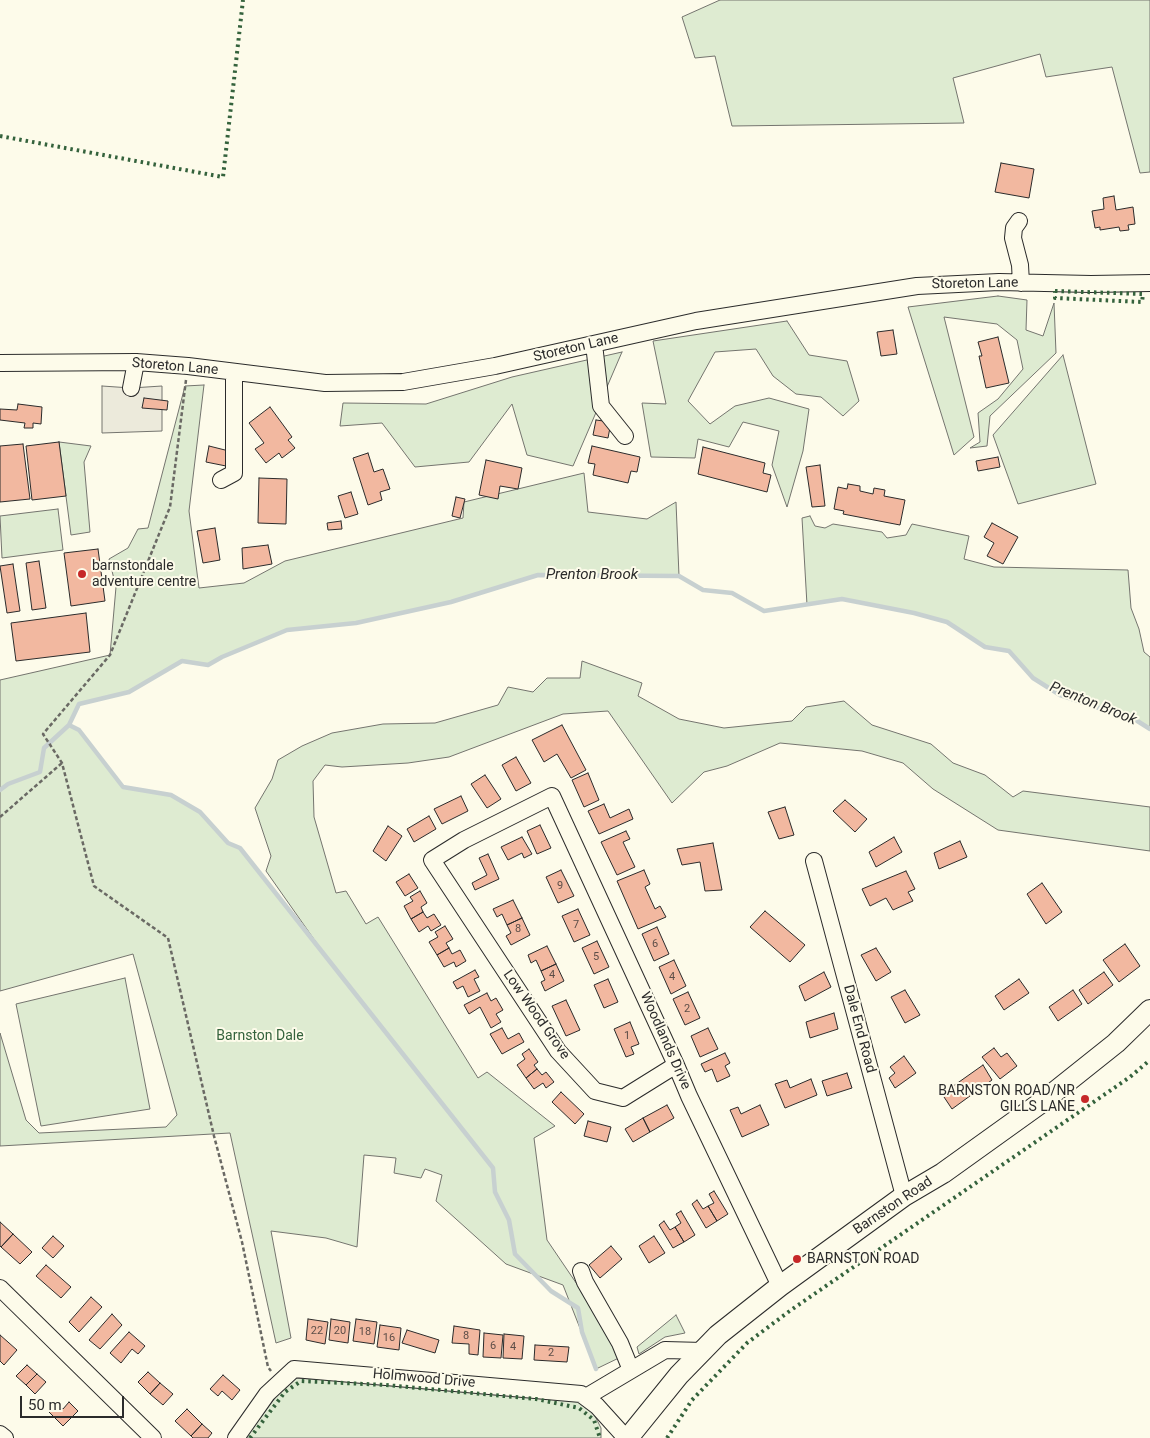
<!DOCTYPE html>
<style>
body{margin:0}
#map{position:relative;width:1150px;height:1438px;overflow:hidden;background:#fdfbea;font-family:Roboto,sans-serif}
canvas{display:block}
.scale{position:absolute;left:20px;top:1396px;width:104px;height:22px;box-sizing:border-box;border:2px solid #2b2b2b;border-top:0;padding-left:6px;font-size:15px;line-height:18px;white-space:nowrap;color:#2b2b2b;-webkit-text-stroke:4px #fdfbea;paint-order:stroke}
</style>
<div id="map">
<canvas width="1150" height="1438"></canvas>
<div class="scale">50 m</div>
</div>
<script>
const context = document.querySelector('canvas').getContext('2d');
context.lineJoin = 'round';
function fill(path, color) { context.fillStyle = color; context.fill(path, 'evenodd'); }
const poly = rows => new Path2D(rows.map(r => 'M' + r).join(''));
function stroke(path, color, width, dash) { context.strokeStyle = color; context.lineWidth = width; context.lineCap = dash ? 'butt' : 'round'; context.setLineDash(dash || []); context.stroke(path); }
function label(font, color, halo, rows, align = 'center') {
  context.font = font + ' Roboto,sans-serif'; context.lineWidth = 4; context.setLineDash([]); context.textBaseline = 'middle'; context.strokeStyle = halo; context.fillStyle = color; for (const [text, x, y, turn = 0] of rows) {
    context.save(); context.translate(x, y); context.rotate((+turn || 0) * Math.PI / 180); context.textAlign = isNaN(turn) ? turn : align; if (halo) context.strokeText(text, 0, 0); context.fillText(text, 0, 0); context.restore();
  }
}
const green = poly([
 [720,0,1150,0,1150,172,1140,173,1112,67,1046,77,1040,54,953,78,964,123,732,126,715,56,695,58,682,17,720,0],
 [998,296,1027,300,1026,330,1043,336,1054,303,1056,353,990,416,987,446,970,448,980,442,978,413,998,399,1023,369,1017,340,997,324,944,317,974,437,954,455,908,307,998,296],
 [787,321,809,355,847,361,859,401,843,416,821,397,796,394,773,376,756,349,715,352,688,401,710,424,735,406,769,398,809,409,803,451,787,507,772,465,779,431,743,422,729,447,698,439,695,458,651,457,642,403,666,404,653,341,787,321],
 [622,352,573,466,527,455,512,404,469,462,415,467,382,423,340,426,343,403,426,404,512,377,622,352],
 [1063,355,1096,484,1018,504,993,435,1063,355],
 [204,385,189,511,199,588,244,583,285,561,463,518,464,502,584,473,588,512,647,519,676,502,679,576,538,575,451,602,356,623,287,630,222,657,208,665,182,661,129,692,79,704,69,725,79,730,123,787,171,795,200,812,228,843,240,848,330,962,266,871,271,856,255,808,272,779,278,760,302,746,332,733,383,724,435,723,498,705,508,687,533,692,547,678,580,678,582,661,642,683,638,696,679,719,724,728,792,721,806,707,844,701,872,725,931,744,953,763,985,775,1013,797,1023,791,1150,807,1150,851,998,830,933,789,903,763,862,751,780,743,727,766,704,772,672,803,608,711,563,714,449,757,408,763,342,767,325,765,313,781,314,817,336,893,346,891,366,924,378,917,478,1078,487,1072,555,1126,534,1138,547,1240,625,1355,596,1369,563,1285,506,1264,436,1201,442,1175,425,1169,421,1178,394,1173,396,1158,364,1155,357,1247,326,1238,271,1231,291,1338,276,1343,230,1133,0,1146,0,1033,26,1120,39,1133,166,1127,177,1115,133,954,0,991,0,680,110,655,116,587,109,559,128,548,138,529,148,528,185,386,204,385],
 [59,442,91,446,84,462,90,532,71,535,59,442],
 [58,509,63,550,2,558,0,516,58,509],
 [810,516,815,526,825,528,833,524,882,532,887,538,906,535,912,524,969,536,964,559,994,567,1128,570,1131,608,1139,629,1144,652,1150,657,1150,729,1131,717,1111,712,1060,694,1033,678,1009,651,985,647,947,622,914,613,842,599,807,605,802,518,810,516],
 [125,978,150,1109,41,1126,16,1004,125,978],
 [676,1315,685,1333,665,1337,639,1354,637,1347,676,1315],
 [295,1378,573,1394,593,1412,601,1428,601,1438,245,1438,284,1386,295,1378]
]);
fill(green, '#deebd1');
stroke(green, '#74746e', 1);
const parking = poly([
 [102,386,131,388,162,386,162,431,102,433,102,386]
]);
fill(parking, '#eceadb');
stroke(parking, '#74746e', 1);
stroke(poly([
 [69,725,79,730,123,787,171,795,200,812,228,843,240,848,493,1168,495,1192,509,1220,515,1254,551,1291,578,1308,582,1332,596,1369],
 [0,790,8,784,40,772,44,748,69,725,79,704,129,692,182,661,208,665,222,657,287,630,356,623,451,602,538,575,679,576,703,590,732,593,764,611,842,599,914,613,947,622,985,647,1009,651,1033,678,1060,695,1111,712,1131,717,1150,729]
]), '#c7d0d0', 4.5);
const building = poly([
 [1001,163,1034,169,1029,198,995,192,1001,163],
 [1114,196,1116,210,1133,207,1135,224,1128,225,1129,230,1120,231,1119,227,1100,230,1100,227,1095,228,1092,211,1104,209,1103,198,1114,196],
 [893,330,897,354,881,356,877,332,893,330],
 [998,337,1009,383,986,388,979,356,982,356,978,342,998,337],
 [144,398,168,401,167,410,142,408,144,398],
 [18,404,42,407,41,424,33,423,33,428,24,428,25,423,0,420,0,409,17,410,18,404],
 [270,407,292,437,288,440,295,448,282,458,279,453,266,463,255,449,264,443,249,423,270,407],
 [596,420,611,422,608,438,593,435,596,420],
 [59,442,66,496,32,500,26,446,59,442],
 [23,444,30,499,0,502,0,446,23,444],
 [209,446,229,451,226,466,206,462,209,446],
 [592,446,640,457,637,472,631,471,628,483,593,475,595,464,588,463,592,446],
 [703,447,765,463,763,473,771,475,767,492,698,474,703,447],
 [368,453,374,472,383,469,390,489,380,492,382,500,368,505,353,458,368,453],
 [998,457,1000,467,978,471,976,461,998,457],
 [486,460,522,468,518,489,500,486,498,499,479,495,486,460],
 [820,465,825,506,812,507,806,467,820,465],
 [259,478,287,479,286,524,258,523,259,478],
 [848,484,860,486,860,491,873,494,874,488,885,490,884,496,905,500,900,525,843,514,844,511,834,509,838,487,847,489,848,484],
 [351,492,358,514,345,518,338,496,351,492],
 [456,497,465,499,460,518,452,516,456,497],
 [341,521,342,529,328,530,327,523,341,521],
 [992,523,1018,537,1003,564,987,556,994,543,984,537,992,523],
 [215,528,220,560,203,563,197,531,215,528],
 [268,545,272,564,243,569,242,548,268,545],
 [98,549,105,601,71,606,64,553,98,549],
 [39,561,46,608,32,610,26,563,39,561],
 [13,564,20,611,7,613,0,566,13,564],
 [86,613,90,652,16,661,11,623,86,613],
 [562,725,586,770,571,778,557,754,544,762,532,740,562,725],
 [516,757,531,783,516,791,502,765,516,757],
 [588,773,599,800,584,807,572,780,588,773],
 [485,775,501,799,487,808,471,784,485,775],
 [461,796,468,811,442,824,434,809,461,796],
 [845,800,867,819,855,832,833,811,845,800],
 [604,804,610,818,629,809,633,819,599,834,588,811,604,804],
 [785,807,794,835,779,839,768,812,785,807],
 [429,816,436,829,414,842,407,829,429,816],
 [540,825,551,848,537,854,527,831,540,825],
 [388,826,402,836,386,861,373,851,388,826],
 [626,831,630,839,623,842,635,867,617,875,601,842,626,831],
 [522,837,532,854,524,858,522,853,508,860,501,847,522,837],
 [894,837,902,852,876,867,869,852,894,837],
 [960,841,967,857,939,869,934,853,960,841],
 [713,843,722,890,705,891,700,862,682,865,677,849,713,843],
 [488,854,499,879,475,890,472,883,487,875,479,858,488,854],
 [561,870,574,896,558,903,546,877,561,870],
 [644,870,650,884,645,887,655,909,660,906,666,917,638,929,617,881,644,870],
 [906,871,915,889,908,892,913,901,893,910,886,898,870,906,862,889,906,871],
 [409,874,418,888,405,896,396,882,409,874],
 [1042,883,1062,912,1046,924,1027,894,1042,883],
 [420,891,427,903,421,907,423,912,411,919,404,906,413,901,410,897,420,891],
 [513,900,522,918,507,925,502,914,497,917,493,909,513,900],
 [578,909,590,935,574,942,562,916,578,909],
 [765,911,805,945,790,962,750,927,765,911],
 [423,912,427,918,434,914,441,925,431,931,428,926,419,932,411,919,423,912],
 [522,918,530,935,511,945,506,936,511,933,507,925,522,918],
 [445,926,453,939,446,943,449,948,437,955,429,942,438,937,435,932,445,926],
 [657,927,669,954,654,961,642,934,657,927],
 [597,941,609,967,594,974,582,948,597,941],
 [1125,944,1140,966,1119,982,1103,960,1125,944],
 [547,946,556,964,541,971,536,960,531,963,528,955,547,946],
 [449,948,452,954,460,950,466,961,456,967,454,962,444,967,437,955,449,948],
 [876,948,891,972,876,981,861,955,876,948],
 [674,960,686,986,671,994,659,967,674,960],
 [556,964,564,981,545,991,541,982,545,980,541,971,556,964],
 [475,970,479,977,474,979,480,991,468,997,463,986,457,989,453,982,475,970],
 [824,972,831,987,805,1001,799,986,824,972],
 [1104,972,1113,985,1088,1004,1079,990,1104,972],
 [608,979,618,1002,604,1008,594,985,608,979],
 [1019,979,1029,993,1004,1010,995,996,1019,979],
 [905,990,920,1015,905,1023,891,997,905,990],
 [1073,990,1082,1004,1058,1021,1049,1007,1073,990],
 [688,992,700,1018,685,1025,673,999,688,992],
 [487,993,491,1001,496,998,503,1010,496,1014,501,1022,491,1028,480,1007,469,1014,464,1005,487,993],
 [566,1000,580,1030,566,1036,552,1006,566,1000],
 [834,1013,838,1029,810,1038,806,1022,834,1013],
 [630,1022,639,1044,631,1047,634,1054,626,1057,614,1029,630,1022],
 [502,1028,508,1039,519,1033,524,1042,502,1054,490,1034,502,1028],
 [708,1028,718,1049,700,1057,691,1036,708,1028],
 [994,1048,1001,1057,1007,1053,1017,1066,1000,1079,982,1057,994,1048],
 [529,1049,538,1062,534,1065,537,1069,526,1078,517,1065,525,1059,522,1054,529,1049],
 [725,1053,730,1063,725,1066,730,1076,717,1082,712,1069,705,1072,701,1064,725,1053],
 [904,1056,916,1073,895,1088,889,1078,895,1073,890,1067,904,1056],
 [983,1065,992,1080,952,1109,942,1094,983,1065],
 [537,1069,542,1075,546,1072,554,1082,546,1088,543,1083,534,1089,526,1078,537,1069],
 [847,1073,852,1088,827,1096,822,1081,847,1073],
 [811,1079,817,1095,785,1108,775,1084,787,1080,790,1088,811,1079],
 [561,1092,584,1114,575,1124,552,1102,561,1092],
 [667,1105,674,1118,650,1132,643,1118,667,1105],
 [760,1105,769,1125,742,1137,730,1110,738,1107,741,1114,760,1105],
 [643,1118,650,1132,633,1142,625,1129,643,1118],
 [588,1121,611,1127,607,1142,584,1136,588,1121],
 [714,1191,728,1214,717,1221,708,1206,714,1203,709,1194,714,1191],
 [697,1200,703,1209,708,1206,717,1221,706,1228,692,1204,697,1200],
 [681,1211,695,1235,684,1242,675,1227,681,1223,676,1214,681,1211],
 [664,1221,670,1230,675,1227,684,1242,673,1248,659,1225,664,1221],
 [0,1222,13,1234,1,1247,0,1246,0,1222],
 [13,1234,32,1252,20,1264,1,1247,13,1234],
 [53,1236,64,1246,53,1258,42,1248,53,1236],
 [654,1236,665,1253,649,1263,639,1246,654,1236],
 [611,1246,622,1259,600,1278,589,1265,611,1246],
 [46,1265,71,1287,61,1298,36,1276,46,1265],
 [91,1297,102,1307,79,1332,69,1322,91,1297],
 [112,1314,122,1325,100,1349,89,1340,112,1314],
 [308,1319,328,1322,325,1344,306,1340,308,1319],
 [331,1319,350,1322,348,1343,329,1340,331,1319],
 [356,1319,377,1322,374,1344,353,1341,356,1319],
 [380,1325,401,1328,399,1350,377,1347,380,1325],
 [454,1326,480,1330,478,1355,469,1354,469,1344,452,1343,454,1326],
 [407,1330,439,1340,435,1353,402,1343,407,1330],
 [129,1332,145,1346,138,1354,132,1349,121,1363,110,1353,129,1332],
 [484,1333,503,1335,501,1358,483,1357,484,1333],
 [504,1334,524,1336,522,1359,503,1358,504,1334],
 [0,1335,17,1350,4,1365,0,1361,0,1335],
 [535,1345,569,1347,567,1362,534,1360,535,1345],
 [27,1365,37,1374,26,1385,16,1376,27,1365],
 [148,1372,160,1383,150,1394,138,1382,148,1372],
 [37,1374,46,1382,35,1394,26,1385,37,1374],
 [223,1375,240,1390,232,1400,222,1391,218,1396,210,1389,223,1375],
 [160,1383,173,1394,163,1405,150,1394,160,1383],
 [69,1402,78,1411,63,1426,49,1412,57,1404,63,1409,69,1402],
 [187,1409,202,1424,191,1436,175,1421,187,1409],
 [202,1424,212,1433,208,1438,193,1438,191,1436,202,1424]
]);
fill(building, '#f2b8a0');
stroke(building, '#2b2b2b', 1);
const minor = poly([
 [1019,221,1014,228,1013,238,1020,265,1021,283],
 [594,344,601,406,625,436],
 [0,363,136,362,188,366,325,383,403,382,495,366,696,321,917,286,999,282,1091,284,1150,283],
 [131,388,136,362],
 [221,480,234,473,234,373],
 [814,861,904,1196],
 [676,1065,623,1098,595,1091,558,1051,432,860,464,840,552,796,676,1065,689,1096,780,1286],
 [581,1271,585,1282,620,1343,631,1370],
 [0,1288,153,1438],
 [586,1397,665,1350,703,1351],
 [0,1434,5,1438],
 [236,1438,267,1394,294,1369,581,1394,597,1406,626,1438]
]);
const major = poly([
 [628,1438,679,1375,718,1335,780,1286,904,1196,943,1173,1042,1102,1116,1043,1150,1010]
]);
stroke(minor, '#2b2b2b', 18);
stroke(major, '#2b2b2b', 22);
stroke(poly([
 [186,380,170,507,110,655,43,734,62,763,94,886,168,938,214,1136,242,1242,268,1367,271,1371],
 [0,817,62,763]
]), '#6a6964', 2.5, [4, 2.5]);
stroke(minor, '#fdfbea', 16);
stroke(major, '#fdfbea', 20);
stroke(poly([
 [0,136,223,177,243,0],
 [1055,291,1143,294,1142,302,1055,298,1055,291],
 [250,1438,285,1392,301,1381,386,1385,536,1399,579,1408,594,1420,600,1438],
 [667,1438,692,1400,747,1343,791,1310,1130,1077,1150,1060]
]), '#34623c', 4, [2.5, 4]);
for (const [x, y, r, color] of [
 [82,574,5,"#c62828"],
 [1085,1099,5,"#c62828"],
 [797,1259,5,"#c62828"]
]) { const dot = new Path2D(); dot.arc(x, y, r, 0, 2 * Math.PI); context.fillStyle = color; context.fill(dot); stroke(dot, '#fdfbea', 2); }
label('11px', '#5d4e48', null, [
 ["9",560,886],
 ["7",576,925],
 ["8",518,929],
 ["6",655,944],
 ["5",596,957],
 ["4",552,975],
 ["4",672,977],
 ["2",687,1009],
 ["1",627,1036],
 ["22",317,1331],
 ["20",340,1331],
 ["18",365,1332],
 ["8",466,1336],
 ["16",389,1338],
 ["6",493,1346],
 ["4",513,1347],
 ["2",551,1353]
]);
label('14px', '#2b2b2b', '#fdfbea', [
 ["Storeton Lane",975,284,-1],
 ["Storeton Lane",576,348,-13],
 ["Storeton Lane",175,367,5],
 ["Low Wood Grove",536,1015,55],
 ["Dale End Road",859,1029,75],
 ["Woodlands Drive",665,1041,66],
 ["Barnston Road",893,1206,-34],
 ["Holmwood Drive",424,1379,5]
]);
label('14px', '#2b2b2b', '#fdfbea', [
 ["barnstondale",92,566],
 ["adventure centre",92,582],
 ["BARNSTON ROAD/NR",1075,1091,"right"],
 ["GILLS LANE",1075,1107,"right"],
 ["BARNSTON ROAD",807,1259]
], 'left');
label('14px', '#34623c', '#fdfbea', [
 ["Barnston Dale",260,1036]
]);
label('italic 15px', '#2b2b2b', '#fdfbea', [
 ["Prenton Brook",592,575],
 ["Prenton Brook",1093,704,22]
]);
</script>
